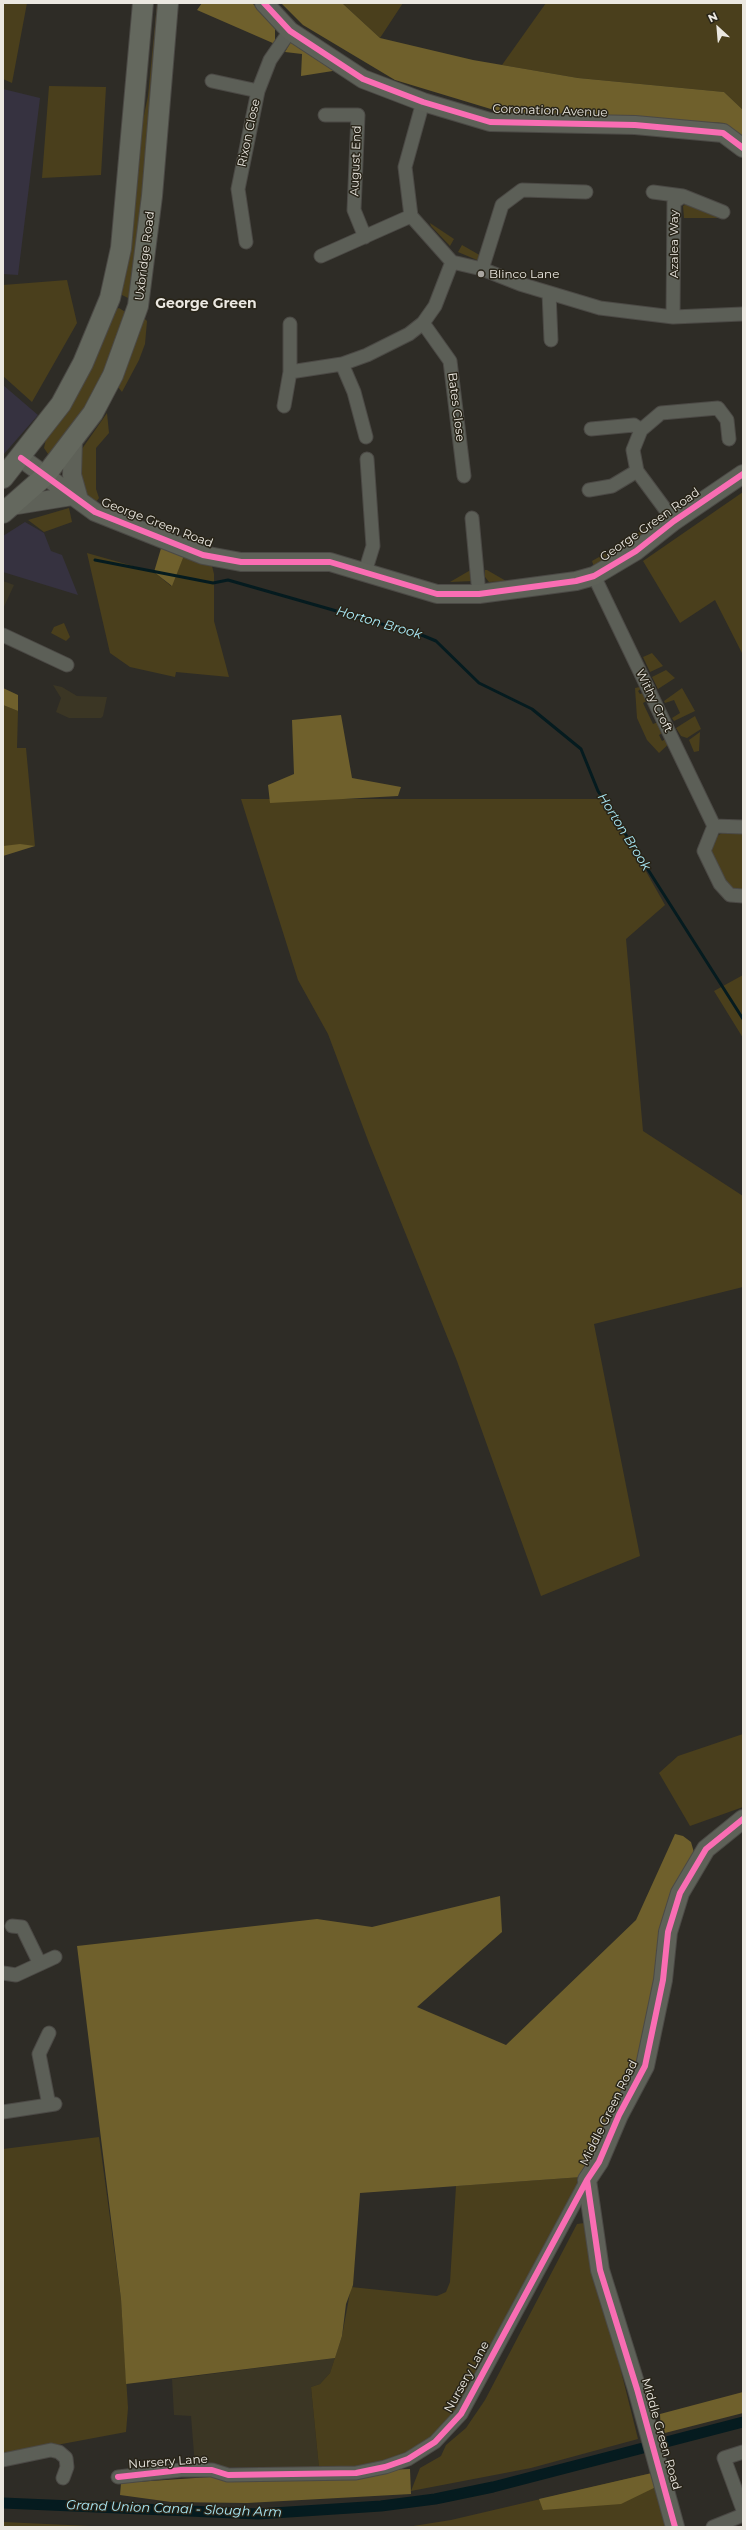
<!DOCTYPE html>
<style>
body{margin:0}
#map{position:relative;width:746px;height:2530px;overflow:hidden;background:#2e2c26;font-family:Montserrat,sans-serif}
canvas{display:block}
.frame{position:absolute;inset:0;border:4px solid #ebe8e1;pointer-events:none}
.north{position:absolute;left:698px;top:8px;width:40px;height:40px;-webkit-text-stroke:3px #282418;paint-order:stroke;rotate:334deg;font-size:11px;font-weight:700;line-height:16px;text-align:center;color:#ebe8e1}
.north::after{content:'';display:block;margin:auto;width:14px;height:18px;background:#ebe8e1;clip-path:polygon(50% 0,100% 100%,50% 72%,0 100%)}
</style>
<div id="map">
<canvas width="746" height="2530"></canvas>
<div class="frame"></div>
<div class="north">N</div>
</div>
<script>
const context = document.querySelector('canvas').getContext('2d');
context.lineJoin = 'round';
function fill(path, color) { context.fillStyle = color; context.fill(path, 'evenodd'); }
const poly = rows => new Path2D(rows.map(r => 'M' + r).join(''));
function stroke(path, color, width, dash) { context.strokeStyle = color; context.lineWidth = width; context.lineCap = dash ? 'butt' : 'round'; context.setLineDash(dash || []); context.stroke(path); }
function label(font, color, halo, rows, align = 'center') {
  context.font = font + ' Montserrat,sans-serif'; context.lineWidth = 3; context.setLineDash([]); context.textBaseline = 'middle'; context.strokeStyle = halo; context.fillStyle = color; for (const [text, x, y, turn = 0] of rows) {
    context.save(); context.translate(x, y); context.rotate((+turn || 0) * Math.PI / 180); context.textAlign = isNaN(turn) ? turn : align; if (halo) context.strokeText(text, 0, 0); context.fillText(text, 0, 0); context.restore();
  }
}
fill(poly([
 [3,89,40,98,18,275,3,274],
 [3,385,38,415,3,455],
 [25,522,44,533,51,551,62,555,78,595,3,572,3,536]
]), '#363240');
fill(poly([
 [3,581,14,585,3,609],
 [53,685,62,687,77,696,107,697,103,716,101,718,69,718,56,712,61,698],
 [335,2358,330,2373,320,2384,311,2387,319,2468,195,2467,191,2416,174,2415,172,2379]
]), '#3b3624');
fill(poly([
 [3,3,27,3,12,83,3,79],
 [157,3,166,3,131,296,128,298,118,293,140,134,148,96],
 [342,3,403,3,380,38],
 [546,3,743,3,743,110,724,92,578,78,502,65],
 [49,86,106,87,101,175,42,178],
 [686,204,719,216,719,218,684,218,683,206],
 [430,223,454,239,450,246,431,226],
 [462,245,483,257,477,260,458,252],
 [67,280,77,323,32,402,3,376,3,285],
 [119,308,127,313,127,321,91,403,53,454,48,454,44,448,46,439,111,311],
 [144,318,147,321,145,344,139,360,122,392,118,387,140,320],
 [107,413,109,433,96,448,96,489,99,498,96,502,83,494,77,456],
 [743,492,743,655,715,600,680,623,643,561],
 [69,508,72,522,44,532,28,520],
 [644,529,648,533,619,552,619,544],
 [615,548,616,558,594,567,592,561],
 [87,553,154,572,171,586,185,553,212,566,214,574,214,621,229,677,176,672,175,677,130,667,110,653],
 [474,568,473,581,450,582],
 [485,570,487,570,506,581,489,582,485,577],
 [64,623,70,637,66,641,51,633,54,627],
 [652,653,663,666,650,672,643,657],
 [666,670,675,678,658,689,652,677],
 [645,686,638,691,640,694,648,691,652,698,643,703,653,724,663,720,667,730,659,735,662,741,670,737,672,741,659,753,647,740,637,718,635,688],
 [682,688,695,711,674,721,672,718,680,713,674,700,665,703,664,701],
 [3,705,18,711,17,748,26,748,35,846,3,846],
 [695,716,701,729,687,738,681,736,676,728],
 [700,732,699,751,694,752,689,740],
 [241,799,605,799,665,905,626,939,643,1131,743,1196,743,1287,594,1324,640,1556,541,1596,457,1361,369,1143,328,1034,298,980],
 [733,827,743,828,743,891,738,892,728,886,710,848,715,837],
 [743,975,743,1038,714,991],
 [743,1734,743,1807,690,1826,659,1773,678,1756],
 [99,2137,121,2299,128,2408,126,2432,3,2455,3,2149],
 [582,2177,461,2405,431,2437,413,2451,374,2466,319,2468,311,2387,320,2384,330,2373,342,2336,351,2287,437,2296,446,2292,450,2282,456,2186],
 [584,2223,638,2439,531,2468,411,2491,420,2468,441,2456,446,2445,466,2428,485,2400,577,2224],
 [652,2473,671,2527,407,2527,451,2520],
 [3,2522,90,2526,100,2527,3,2527]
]), '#4a3f1c');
fill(poly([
 [202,3,252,3,275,25,275,44,197,10],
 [281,3,342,3,380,38,473,60,578,78,724,92,743,110,743,138,724,123,504,113,395,80,303,25],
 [292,40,339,70,301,76,302,54,285,52],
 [162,545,185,553,172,586,154,572],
 [3,688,18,695,18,711,3,705],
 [341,715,352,778,401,787,398,796,270,803,268,785,294,774,292,720],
 [20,844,35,846,3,856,3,846],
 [675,1834,683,1836,691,1842,695,1856,639,2065,607,2119,582,2177,360,2193,353,2285,346,2304,342,2336,335,2358,126,2384,121,2299,77,1946,317,1919,372,1927,500,1896,502,1932,417,2007,506,2045,636,1920],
 [743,2392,743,2413,661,2434,660,2414],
 [410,2469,411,2494,247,2503,171,2502,120,2495,121,2483,210,2477],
 [652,2473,660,2485,621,2504,543,2510,539,2499]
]), '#6f602c');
stroke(poly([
 [95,560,213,583,228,580,424,636,436,641,479,683,532,709,581,749,598,791,743,1019]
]), '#051b1f', 3);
stroke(poly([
 [3,2503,258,2514,381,2506,435,2499,493,2487,743,2422]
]), '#051b1f', 11);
const street = poly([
 [212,81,258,91],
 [423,102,405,167,411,216,452,262,482,269,520,284,600,308,673,317,743,314],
 [325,115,358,115,354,210,365,237],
 [653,192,683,196],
 [246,242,238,189,258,91,270,60,290,31],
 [321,256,411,216],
 [482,269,502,205,522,190,586,192],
 [549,293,551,340],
 [673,317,674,202,683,196,723,212],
 [423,323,450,361,464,476],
 [342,364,354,392,366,437],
 [290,372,290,324],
 [284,406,290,372,342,364,367,355,409,334,423,323,435,306,452,262],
 [591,429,634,425,641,430],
 [589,490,612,486,637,471],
 [472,518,479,594],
 [674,521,637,471,633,450,641,430,661,413,718,408,727,420,729,439],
 [365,572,373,546,367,459],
 [594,576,714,826,704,851,720,884,730,895,743,896],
 [3,635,67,665],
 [714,826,743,827],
 [12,1926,22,1927,40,1964],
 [3,1973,16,1975,55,1957],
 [49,2033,39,2054,49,2105],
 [3,2112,55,2104],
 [743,2452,724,2458,743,2510],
 [3,2460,51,2450,59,2452,66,2458,67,2467,63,2478],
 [118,2477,181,2470,212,2470,228,2475,356,2473,385,2467,408,2459,435,2442,461,2414,587,2180],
 [713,2527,743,2515]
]);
const secondary = poly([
 [264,3,290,31,363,79,423,102,490,122,635,125,723,133,743,148],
 [73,440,72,475,79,500],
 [21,458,95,512,203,555,241,562,330,562,437,594,479,594,576,581,594,576,636,551,674,521,743,474],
 [11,506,72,496],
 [675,2527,637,2389,600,2270,587,2180,599,2162,619,2115,645,2066,663,1980,668,1932,680,1893,706,1849,743,1819]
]);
const primary = poly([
 [3,478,61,404,83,363,110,298,121,248,143,3],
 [3,513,45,476,93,413,113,375,138,306,152,196,168,3]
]);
stroke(street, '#4b4945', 15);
stroke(secondary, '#4b4945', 20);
stroke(primary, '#4b4945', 22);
stroke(street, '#5c5f57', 13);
stroke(secondary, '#5e6158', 18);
stroke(primary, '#64685e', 20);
stroke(poly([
 [264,3,290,31,363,79,423,102,490,122,635,125,723,133,743,148],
 [21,458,95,512,203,555,241,562,330,562,437,594,479,594,576,581,594,576,636,551,674,521,743,474],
 [118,2477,181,2470,212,2470,228,2475,356,2473,385,2467,408,2459,435,2442,461,2414,587,2180],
 [675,2527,637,2389,600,2270,587,2180,599,2162,619,2115,645,2066,663,1980,668,1932,680,1893,706,1849,743,1819]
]), '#f96db3', 6);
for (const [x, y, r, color] of [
 [481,274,4,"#a9a6a0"]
]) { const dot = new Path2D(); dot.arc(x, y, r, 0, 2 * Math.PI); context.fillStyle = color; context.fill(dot); stroke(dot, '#282418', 1.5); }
label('12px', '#ebe8e1', '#282418', [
 ["Coronation Avenue",550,111,2],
 ["Rixon Close",249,133,-78],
 ["August End",356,161,-88],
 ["Azalea Way",674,244,-90],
 ["Uxbridge Road",145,256,-83],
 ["Bates Close",456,407,83],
 ["George Green Road",157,523,21],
 ["George Green Road",650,525,-35],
 ["Withy Croft",654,701,64],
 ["Middle Green Road",609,2113,-64],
 ["Nursery Lane",467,2377,-61],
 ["Middle Green Road",661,2434,74],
 ["Nursery Lane",168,2462,-4]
]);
label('12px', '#ebe8e1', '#282418', [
 ["Blinco Lane",489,274]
], 'left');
label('italic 13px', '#aaeaf8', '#282418', [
 ["Horton Brook",379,623,16],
 ["Horton Brook",624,832,58],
 ["Grand Union Canal - Slough Arm",174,2509,2]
]);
label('bold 14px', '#ebe8e1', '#282418', [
 ["George Green",206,304]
]);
</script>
